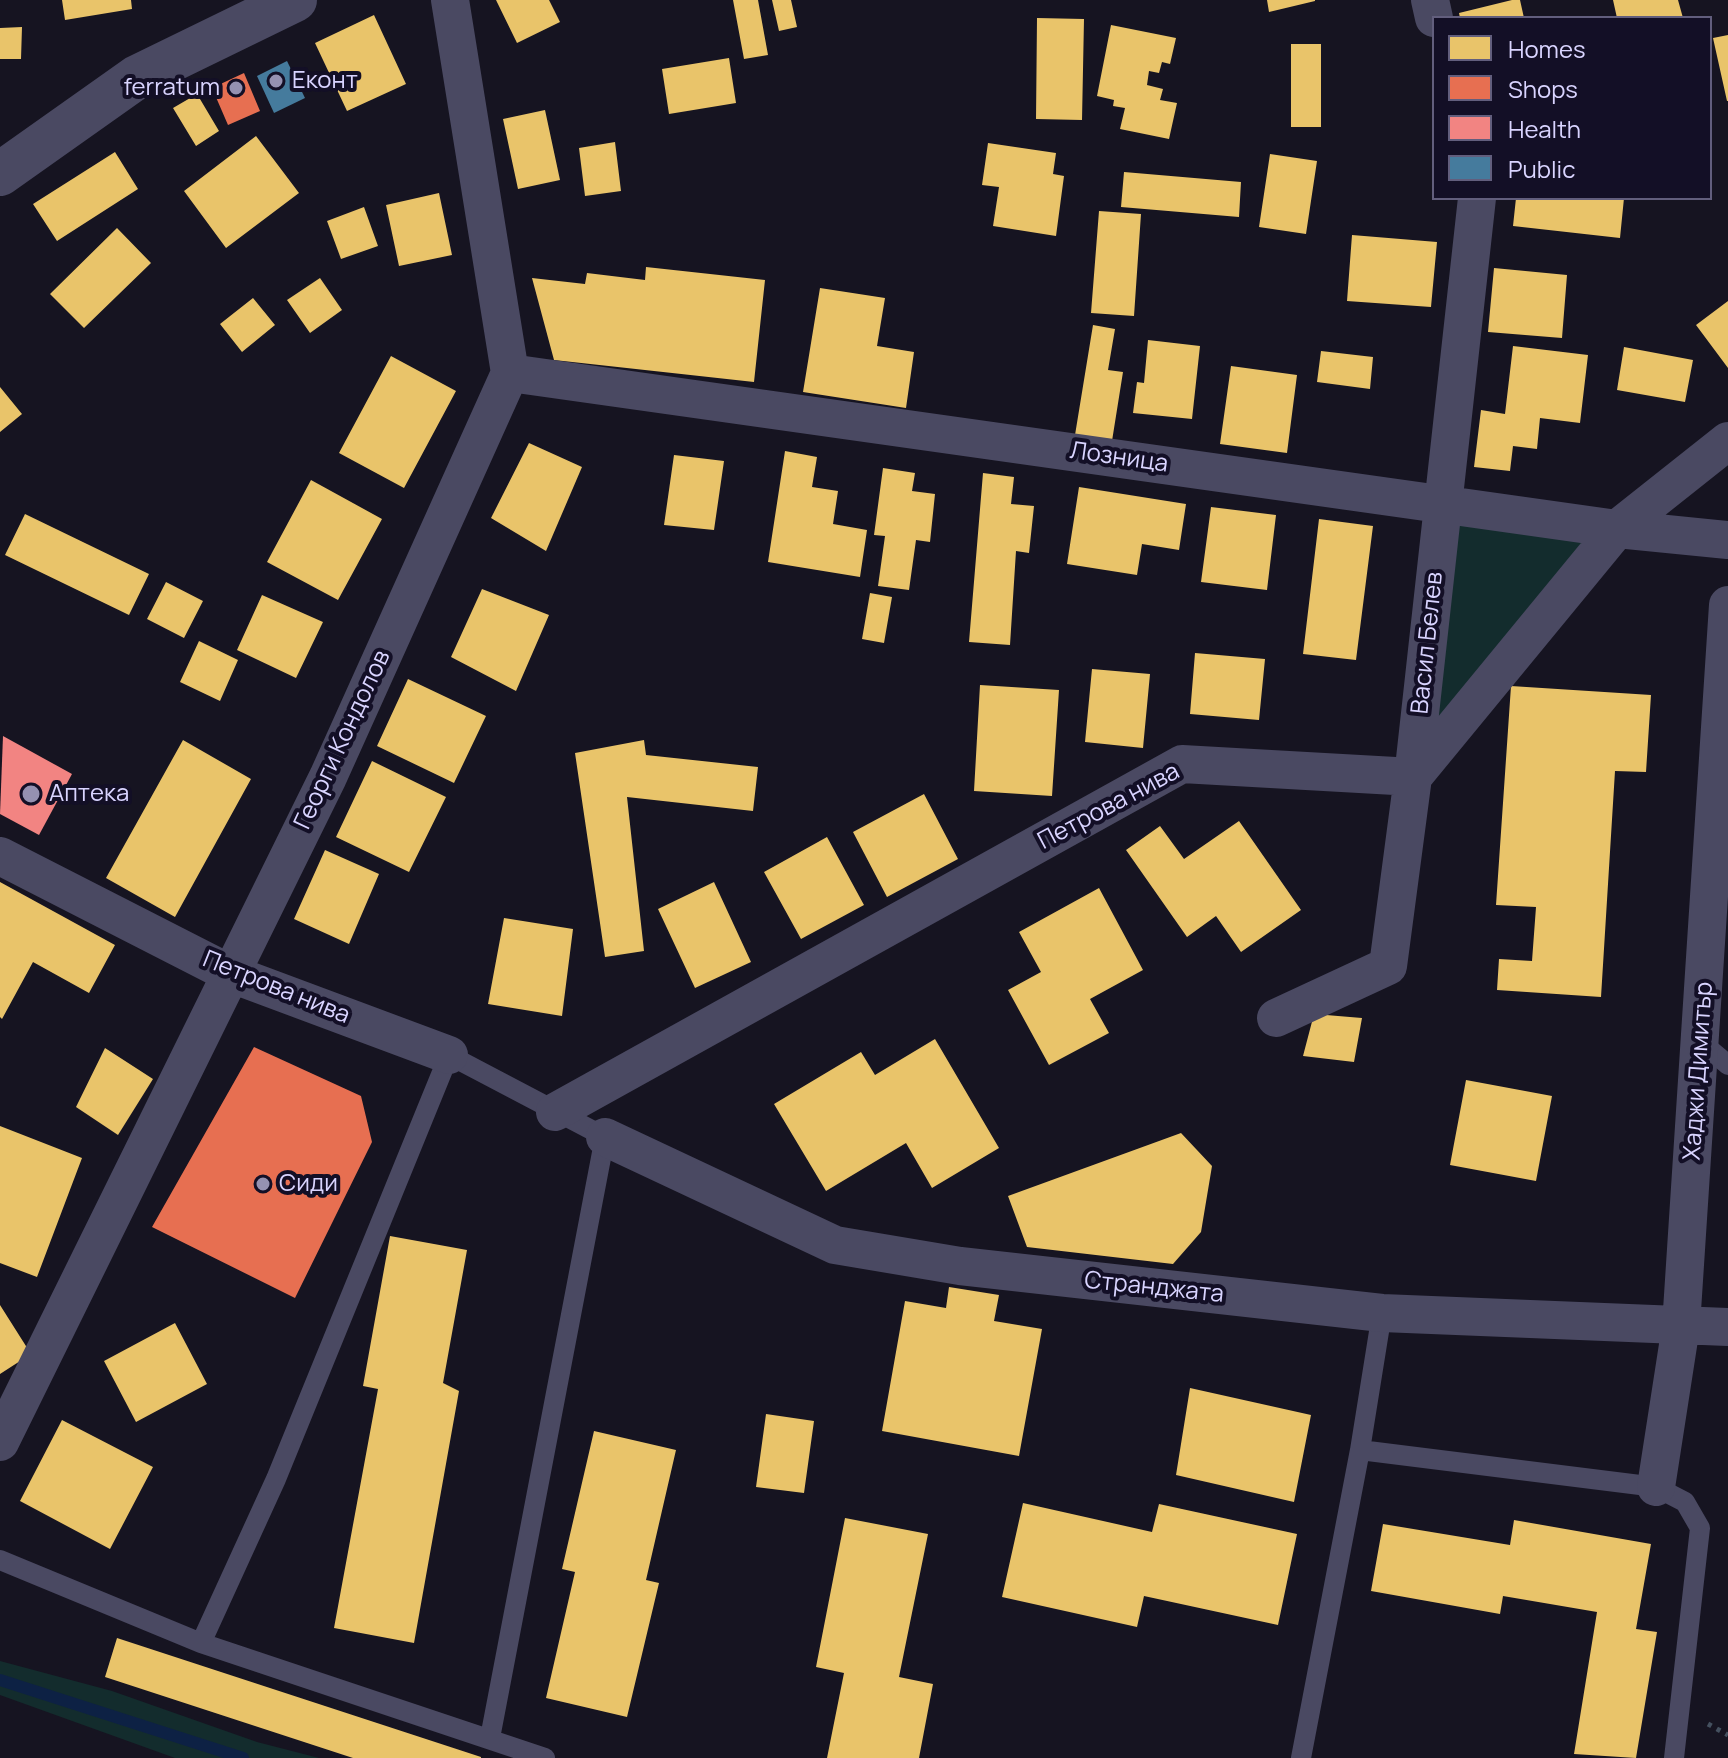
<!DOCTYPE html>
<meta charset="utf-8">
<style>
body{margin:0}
#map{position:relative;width:1728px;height:1758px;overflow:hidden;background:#161421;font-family:Manrope,sans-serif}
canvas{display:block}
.legend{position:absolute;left:1432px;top:16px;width:280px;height:184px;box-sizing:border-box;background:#130f26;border:2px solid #625e7d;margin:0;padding:10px 14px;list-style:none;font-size:24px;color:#d9d4ff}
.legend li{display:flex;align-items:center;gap:16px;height:40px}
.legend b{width:40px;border:2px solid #625e7d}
</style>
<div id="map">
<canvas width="1728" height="1758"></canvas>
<ul class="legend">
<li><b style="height:22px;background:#e9c46a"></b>Homes</li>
<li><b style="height:22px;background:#e76f51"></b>Shops</li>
<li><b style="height:22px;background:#f28482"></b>Health</li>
<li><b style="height:22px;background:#457b9d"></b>Public</li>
</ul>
</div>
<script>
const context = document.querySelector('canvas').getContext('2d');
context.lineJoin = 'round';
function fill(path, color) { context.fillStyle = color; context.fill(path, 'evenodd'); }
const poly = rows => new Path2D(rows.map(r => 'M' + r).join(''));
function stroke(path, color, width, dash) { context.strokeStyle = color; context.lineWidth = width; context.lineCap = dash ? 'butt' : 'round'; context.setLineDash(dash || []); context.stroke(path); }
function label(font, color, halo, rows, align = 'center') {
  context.font = font + ' Manrope,sans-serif'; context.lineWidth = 8; context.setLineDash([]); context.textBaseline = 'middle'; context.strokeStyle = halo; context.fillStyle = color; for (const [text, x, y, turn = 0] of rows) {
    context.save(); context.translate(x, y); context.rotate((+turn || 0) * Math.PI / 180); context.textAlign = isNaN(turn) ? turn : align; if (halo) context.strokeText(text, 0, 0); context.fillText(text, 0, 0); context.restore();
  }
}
fill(poly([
 [1444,503,1617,529,1413,777],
 [0,1661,112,1691,257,1742,319,1758,175,1758,0,1695]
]), '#132c2d');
fill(poly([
 [62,0,131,0,132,9,65,20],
 [496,0,549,0,560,22,517,43],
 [733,0,758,0,768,55,744,59],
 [772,0,791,0,797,27,779,31],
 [1267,0,1315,0,1315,1,1269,12],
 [1512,0,1520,0,1524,18,1460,18,1459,13],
 [1613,0,1678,0,1683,18,1617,18],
 [374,15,406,84,347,111,315,43],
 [1037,18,1084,19,1082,120,1036,119],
 [1111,25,1176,38,1170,64,1162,62,1159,73,1149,71,1147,85,1163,89,1160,100,1177,103,1169,139,1120,129,1125,108,1113,106,1114,100,1097,96],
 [22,27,21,59,0,59,0,28],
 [1728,35,1728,101,1727,101,1713,38],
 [1291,44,1321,44,1321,127,1291,127],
 [729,58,736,103,669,114,662,69],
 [197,94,219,131,196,146,173,108],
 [545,110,560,180,518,189,503,119],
 [256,136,299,193,226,248,184,191],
 [615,142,621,191,585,196,579,148],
 [988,143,1056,153,1053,174,1064,176,1056,236,993,226,999,187,982,185],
 [115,152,138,189,57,241,33,204],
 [1270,154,1317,161,1306,234,1259,227],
 [1124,172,1241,182,1239,217,1121,207],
 [439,193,452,255,399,266,386,205],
 [1516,198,1624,198,1620,238,1513,226],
 [364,207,378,246,341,259,327,221],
 [1099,211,1141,214,1134,316,1091,313],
 [117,228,151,263,84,328,50,294],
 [1352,235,1437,242,1431,307,1347,301],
 [646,267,765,280,754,382,554,360,532,278,585,284,587,273,645,280],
 [1494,268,1567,275,1562,338,1488,332],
 [320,278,342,310,310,333,287,300],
 [820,288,885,298,877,346,914,352,906,408,803,392],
 [253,298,275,325,242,352,220,324],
 [1728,301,1728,368,1696,325],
 [1093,325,1115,329,1108,370,1123,372,1112,441,1075,435],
 [1148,340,1200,346,1192,419,1133,413,1137,382,1144,383],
 [1513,346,1588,355,1580,423,1540,418,1537,449,1513,446,1510,471,1474,467,1481,410,1505,414],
 [1624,347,1693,360,1685,402,1617,390],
 [1321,351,1373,357,1370,389,1317,382],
 [391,356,456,391,404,488,339,453],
 [1231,366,1297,375,1287,453,1220,444],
 [0,387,22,414,0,432],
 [529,443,582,467,546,551,491,518],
 [785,451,817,457,812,487,838,491,833,524,867,530,860,577,768,562],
 [674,455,724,461,714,530,664,525],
 [883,468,915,473,912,491,935,494,930,542,916,540,909,590,878,586,885,536,874,535],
 [983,473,1014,477,1011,504,1034,506,1029,553,1016,551,1010,645,969,642],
 [311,480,382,519,338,600,267,562],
 [1079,487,1186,504,1179,550,1142,544,1137,575,1067,564],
 [1211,507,1276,515,1267,590,1201,582],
 [25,514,149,574,129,615,5,555],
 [1319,519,1373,526,1356,660,1303,654],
 [166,582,203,601,184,638,147,619],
 [482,589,549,615,516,691,451,657],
 [870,593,892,597,884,643,862,639],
 [262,595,323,622,296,678,237,650],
 [199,641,238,660,220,701,180,682],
 [1195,653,1265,659,1259,720,1190,714],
 [1092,669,1150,674,1143,748,1085,742],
 [408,679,486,716,454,783,377,746],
 [980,685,1059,690,1052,796,974,791],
 [1511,686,1651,695,1646,772,1615,771,1601,997,1497,990,1499,959,1532,961,1536,907,1496,905],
 [183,740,251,779,175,917,106,878],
 [644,740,646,755,758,767,753,811,627,797,644,951,605,957,575,753],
 [372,761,446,797,409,872,336,837],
 [924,794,958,859,887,897,853,832],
 [1239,821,1301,910,1241,952,1216,916,1187,937,1126,850,1160,826,1184,859],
 [827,837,864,905,801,939,764,872],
 [325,850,379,874,349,944,294,919],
 [0,882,115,945,89,993,33,962,2,1019,0,1017],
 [714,882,751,962,695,988,658,909],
 [1099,888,1143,970,1090,999,1109,1033,1049,1065,1008,990,1041,972,1019,932],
 [504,918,573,929,562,1016,488,1004],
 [1314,1014,1362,1018,1354,1062,1303,1056],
 [935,1039,999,1148,932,1188,906,1143,826,1191,774,1104,861,1052,875,1075],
 [105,1048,153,1079,118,1135,76,1107],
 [1466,1080,1552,1096,1536,1181,1450,1165],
 [0,1126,82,1158,37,1277,0,1263],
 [1181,1133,1212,1166,1201,1232,1173,1264,1027,1247,1008,1196],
 [390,1236,467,1250,443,1383,459,1391,414,1643,334,1628,378,1389,363,1386],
 [949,1287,999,1295,994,1321,1042,1329,1019,1456,882,1431,905,1301,946,1308],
 [0,1305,31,1354,0,1374],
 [175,1323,207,1384,136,1422,104,1361],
 [1190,1388,1311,1415,1294,1502,1176,1475],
 [766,1414,814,1421,804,1493,756,1487],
 [62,1420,153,1467,110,1549,20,1501],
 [594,1431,676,1450,646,1580,659,1583,627,1717,546,1698,575,1572,562,1569],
 [1023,1503,1152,1532,1159,1504,1297,1534,1278,1625,1144,1596,1137,1627,1002,1597],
 [845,1518,928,1534,899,1677,933,1684,919,1758,827,1758,844,1673,816,1667],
 [1514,1520,1651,1544,1636,1629,1657,1632,1636,1758,1574,1754,1597,1612,1503,1596,1500,1614,1371,1591,1383,1524,1510,1545],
 [117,1638,481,1757,481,1758,353,1758,105,1677]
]), '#e9c46a');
fill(poly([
 [244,73,260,111,228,125,212,88],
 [254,1047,361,1096,372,1142,295,1298,152,1227]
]), '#e76f51');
fill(poly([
 [3,736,72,774,39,835,0,814]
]), '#f28482');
fill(poly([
 [287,61,305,98,274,113,257,76]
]), '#457b9d');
stroke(poly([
 [0,1680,243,1758]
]), '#0d2144', 12);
stroke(poly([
 [1708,1724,1728,1735]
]), '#44505f', 5, [4, 6]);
stroke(poly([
 [1701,1042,1728,1065],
 [1360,1450,1382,1313],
 [0,1560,201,1643,545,1758],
 [201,1643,276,1479,449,1055,605,1137,490,1738],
 [1301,1758,1360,1450,1656,1487,1685,1502,1700,1528,1674,1758]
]), '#4a4962', 20);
stroke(poly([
 [1430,0,1434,18],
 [510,373,1617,529,1728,540],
 [0,856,229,973,449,1055],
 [1276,1018,1388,966,1413,777,1477,198],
 [555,1112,1182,764,1413,777,1617,529,1728,441],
 [605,1137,835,1245,960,1266,1382,1313,1728,1327],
 [0,1442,328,777,510,373,450,0],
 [1656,1487,1681,1326,1728,605]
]), '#4a4962', 38);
stroke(poly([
 [0,174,137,77,295,0]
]), '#4a4962', 44);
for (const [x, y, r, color] of [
 [276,81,8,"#9591b1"],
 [236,88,8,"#9591b1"],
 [31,794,10,"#9591b1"],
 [263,1184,8,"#9591b1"]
]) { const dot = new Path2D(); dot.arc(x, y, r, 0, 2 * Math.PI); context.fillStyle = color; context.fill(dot); stroke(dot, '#130f26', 3); }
label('24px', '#d9d4ff', '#130f26', [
 ["Еконт",292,81],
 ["ferratum",220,88,"right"],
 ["Аптека",49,794],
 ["Сиди",279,1184]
], 'left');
label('24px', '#d9d4ff', '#130f26', [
 ["Лозница",1119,458,8],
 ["Васил Белев",1428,643,-84],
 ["Георги Кондолов",343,740,-65],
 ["Петрова нива",1109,807,-28],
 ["Петрова нива",276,988,22],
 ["Хаджи Димитър",1699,1071,-86],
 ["Странджата",1154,1288,6]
]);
</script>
